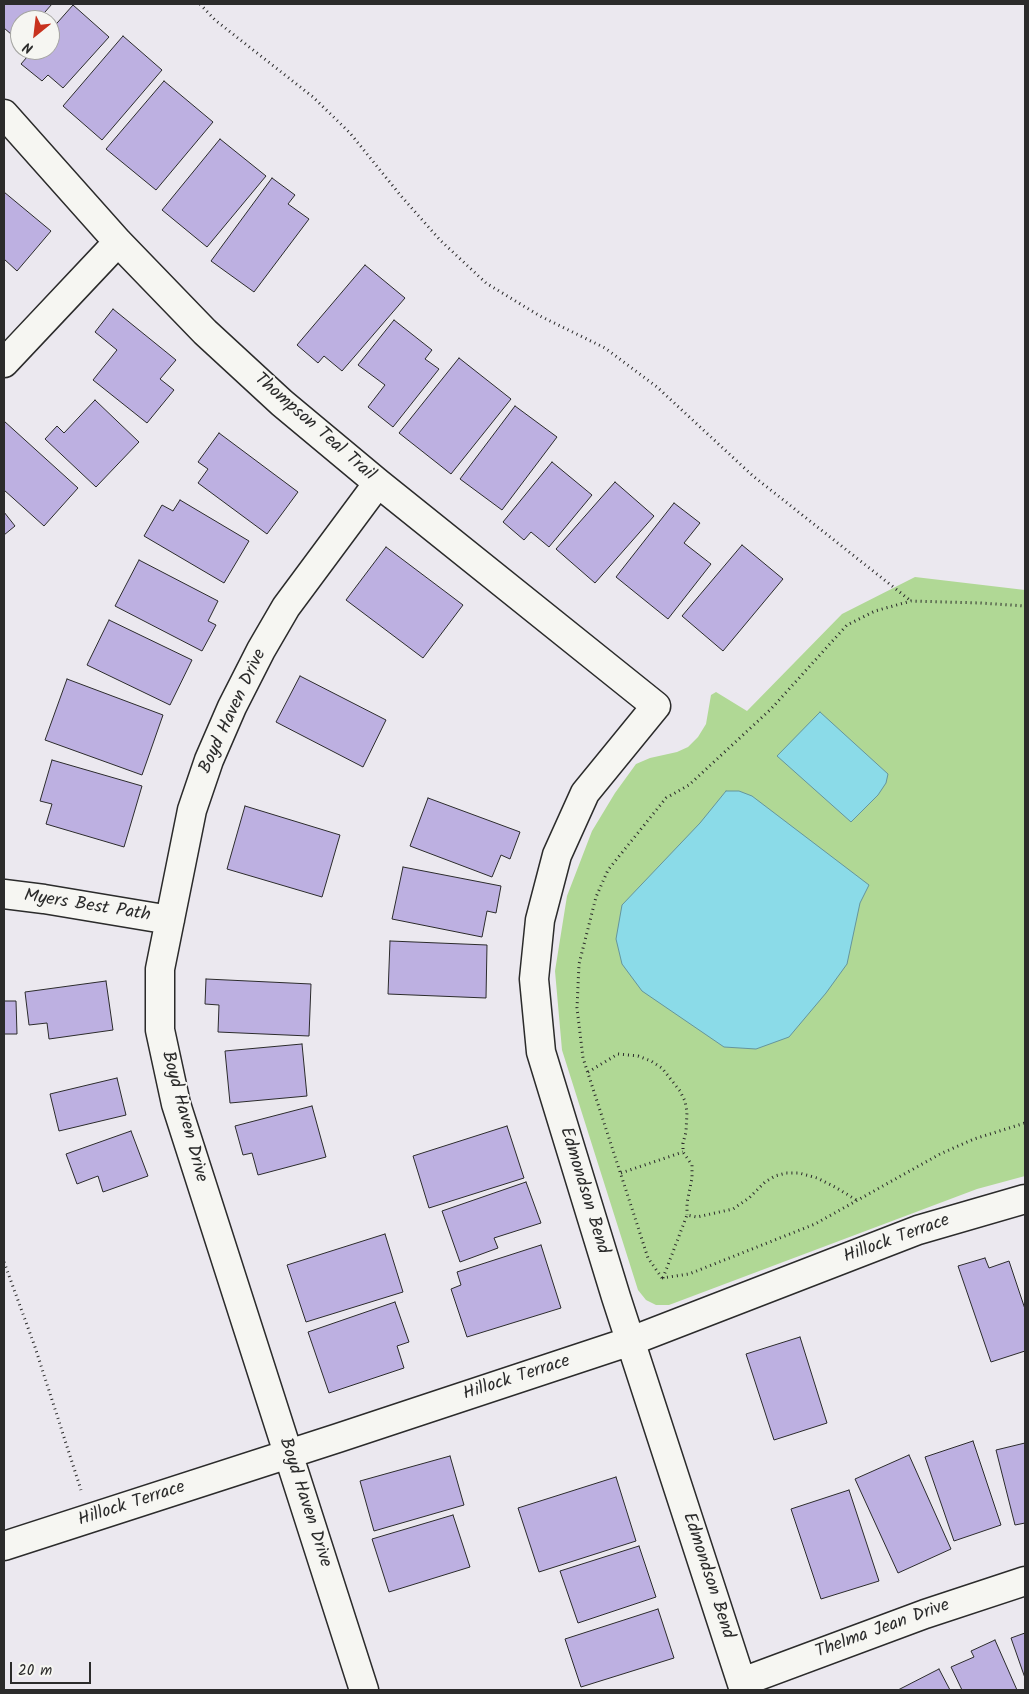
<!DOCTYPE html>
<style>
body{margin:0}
#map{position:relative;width:1029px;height:1694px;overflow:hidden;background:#ebe8ef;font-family:Kalam,sans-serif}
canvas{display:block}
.frame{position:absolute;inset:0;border:5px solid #2b2b2b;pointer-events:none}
.north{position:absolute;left:10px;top:10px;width:50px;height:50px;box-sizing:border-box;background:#f6f6f2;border:1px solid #a5a5a2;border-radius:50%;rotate:209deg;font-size:14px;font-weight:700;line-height:20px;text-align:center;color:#2b2b2b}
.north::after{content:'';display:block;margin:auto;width:18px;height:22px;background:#c8321e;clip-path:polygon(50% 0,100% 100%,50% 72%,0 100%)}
.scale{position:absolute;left:10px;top:1662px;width:81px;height:22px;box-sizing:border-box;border:2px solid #2b2b2b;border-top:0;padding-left:6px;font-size:15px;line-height:18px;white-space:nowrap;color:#2b2b2b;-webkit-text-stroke:4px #f6f6f2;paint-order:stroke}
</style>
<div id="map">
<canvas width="1029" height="1694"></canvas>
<div class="frame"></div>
<div class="north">N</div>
<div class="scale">20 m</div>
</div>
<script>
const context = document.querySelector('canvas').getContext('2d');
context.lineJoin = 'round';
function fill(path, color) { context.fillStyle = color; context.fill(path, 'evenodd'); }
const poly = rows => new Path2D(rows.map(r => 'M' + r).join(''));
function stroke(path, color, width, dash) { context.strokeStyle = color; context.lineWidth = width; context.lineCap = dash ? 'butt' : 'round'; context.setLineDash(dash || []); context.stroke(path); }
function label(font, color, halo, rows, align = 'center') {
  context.font = font + ' Kalam,sans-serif'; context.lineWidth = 4; context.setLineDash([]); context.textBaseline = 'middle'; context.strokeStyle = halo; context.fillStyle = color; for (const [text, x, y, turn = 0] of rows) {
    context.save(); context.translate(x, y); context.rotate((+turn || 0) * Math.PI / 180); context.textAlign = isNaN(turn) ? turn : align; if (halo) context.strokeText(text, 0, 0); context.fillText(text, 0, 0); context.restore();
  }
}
fill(poly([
 [915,577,1025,590,1025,1176,977,1189,669,1305,656,1305,646,1300,638,1290,562,1050,555,971,567,896,592,831,615,793,636,764,650,758,677,752,688,747,698,737,706,724,711,695,716,692,747,711,842,614]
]), '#b0d895');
const water = poly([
 [820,712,888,774,886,783,878,795,851,822,777,756,820,712],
 [726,791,739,791,752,796,869,885,860,903,847,964,826,993,789,1037,756,1049,724,1047,642,991,622,964,616,939,622,905,700,823,726,791]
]);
fill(water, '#8bdbe8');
stroke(water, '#65959c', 1);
const building = poly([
 [4,4,52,4,38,20,20,20,20,39,19,41,4,28,4,4],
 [73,5,109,37,63,88,48,75,42,81,21,64,33,50,50,50,50,31,73,5],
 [123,36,162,70,102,140,63,106,123,36],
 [164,81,213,122,156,190,106,149,164,81],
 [220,139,266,176,207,247,162,210,220,139],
 [272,178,295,195,288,204,309,219,254,292,211,261,272,178],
 [4,192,51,231,17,271,4,259,4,192],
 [365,265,405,298,342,371,324,356,318,363,297,345,365,265],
 [113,309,176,360,160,379,174,390,147,423,93,380,117,350,95,332,113,309],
 [394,320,432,350,425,359,439,369,393,427,368,407,385,385,358,365,394,320],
 [459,358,511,399,451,474,399,433,459,358],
 [95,400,139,442,96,487,45,439,57,426,64,433,95,400],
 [515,406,557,437,502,510,460,479,515,406],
 [4,421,78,488,44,526,4,490,4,421],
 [219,433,298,492,267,534,198,483,208,469,198,462,219,433],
 [552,462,592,495,549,547,531,532,524,540,503,522,552,462],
 [615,482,654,516,595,583,556,549,615,482],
 [180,500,249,541,224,583,144,536,162,505,173,511,180,500],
 [674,503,700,523,684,543,711,564,668,619,616,577,674,503],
 [4,512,15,526,4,535,4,512],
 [742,545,783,579,723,651,682,616,742,545],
 [386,547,463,605,423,658,346,600,386,547],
 [139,560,218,601,208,621,216,625,202,651,115,606,139,560],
 [109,620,192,660,170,705,87,665,109,620],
 [300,676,386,720,363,767,276,722,300,676],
 [67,679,163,715,142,775,45,740,67,679],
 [52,760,142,786,124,847,46,824,52,804,40,801,52,760],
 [428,798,520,832,510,859,501,855,492,877,410,846,428,798],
 [245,806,340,835,322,897,227,869,245,806],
 [403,867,501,886,496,913,487,911,482,937,392,919,403,867],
 [390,941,487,945,486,998,388,994,390,941],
 [206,979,311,984,309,1036,218,1032,219,1005,205,1004,206,979],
 [106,981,113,1030,49,1039,47,1023,29,1025,25,992,106,981],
 [4,1001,16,1001,17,1034,4,1034,4,1001],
 [302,1044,307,1096,230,1103,225,1051,302,1044],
 [117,1078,126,1115,59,1131,50,1094,117,1078],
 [312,1106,326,1157,258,1175,252,1153,243,1155,235,1126,312,1106],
 [507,1126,524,1178,429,1208,413,1156,507,1126],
 [131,1131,148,1176,103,1192,98,1176,77,1184,66,1154,131,1131],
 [526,1182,541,1223,494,1238,498,1248,460,1262,442,1211,526,1182],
 [385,1234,403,1292,306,1322,287,1265,385,1234],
 [541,1245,561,1308,467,1337,451,1289,461,1285,457,1272,541,1245],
 [985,1258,989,1268,1009,1261,1025,1309,1025,1351,991,1362,958,1266,985,1258],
 [395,1302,409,1342,397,1346,404,1368,329,1393,308,1332,395,1302],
 [800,1337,827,1423,774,1440,746,1354,800,1337],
 [973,1441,1001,1525,954,1541,925,1457,973,1441],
 [1025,1443,1025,1523,1015,1525,996,1450,1025,1443],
 [909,1455,951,1549,898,1573,855,1479,909,1455],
 [450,1456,464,1505,374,1531,360,1481,450,1456],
 [616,1477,636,1541,539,1572,518,1508,616,1477],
 [849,1490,879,1581,821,1599,791,1509,849,1490],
 [453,1515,470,1567,389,1592,372,1539,453,1515],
 [639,1546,656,1597,578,1623,560,1571,639,1546],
 [658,1609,674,1658,581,1687,565,1639,658,1609],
 [1025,1633,1025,1678,1011,1638,1025,1633],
 [995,1640,1017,1690,962,1690,951,1667,974,1657,971,1651,995,1640],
 [939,1669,950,1690,898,1690,939,1669]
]);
fill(building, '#bdb0e1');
stroke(building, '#2b2b2b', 1);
const minor = poly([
 [4,114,118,242,205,332,282,403,378,483,656,706,585,793,557,855,540,920,534,979,541,1052,616,1297,744,1690],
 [4,363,118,242],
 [4,894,44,899,170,920],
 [4,1546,338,1438,631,1341,918,1230,1025,1199],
 [742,1682,925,1614,1025,1581],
 [364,1690,176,1104,160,1030,160,969,192,810,209,760,232,707,261,650,286,607,378,483]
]);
stroke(minor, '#2b2b2b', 31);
stroke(poly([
 [200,4,215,20,313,97,350,133,401,196,440,240,486,283,540,316,605,348,657,387,753,476,911,601],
 [588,1072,618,1054,638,1056,651,1061,662,1068,680,1091,685,1101,687,1112,686,1132,683,1143,683,1152,692,1165,692,1178,687,1203,687,1215],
 [621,1173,683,1152],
 [4,1262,35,1347,81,1490],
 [662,1278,648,1258,583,1058,577,1008,579,964,596,897,608,870,666,798,689,785,771,709,847,625,875,611,911,601,980,603,1025,606],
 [662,1278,689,1274,815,1224,940,1154,974,1139,1025,1123],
 [663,1278,687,1215,697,1217,733,1209,749,1198,765,1182,775,1176,786,1173,799,1173,817,1178,835,1187,858,1201]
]), '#2b2b2b', 3, [1, 4]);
stroke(minor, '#f6f6f2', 28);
label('18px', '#2b2b2b', '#f6f6f2', [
 ["Thompson Teal Trail",314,428,41],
 ["Boyd Haven Drive",234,712,-65],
 ["Myers Best Path",87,907,9],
 ["Boyd Haven Drive",183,1117,75],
 ["Edmondson Bend",583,1191,73],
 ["Hillock Terrace",897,1240,-20],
 ["Hillock Terrace",517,1379,-18],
 ["Boyd Haven Drive",304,1503,72],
 ["Hillock Terrace",132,1505,-18],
 ["Edmondson Bend",707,1576,72],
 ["Thelma Jean Drive",883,1630,-20]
]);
</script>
